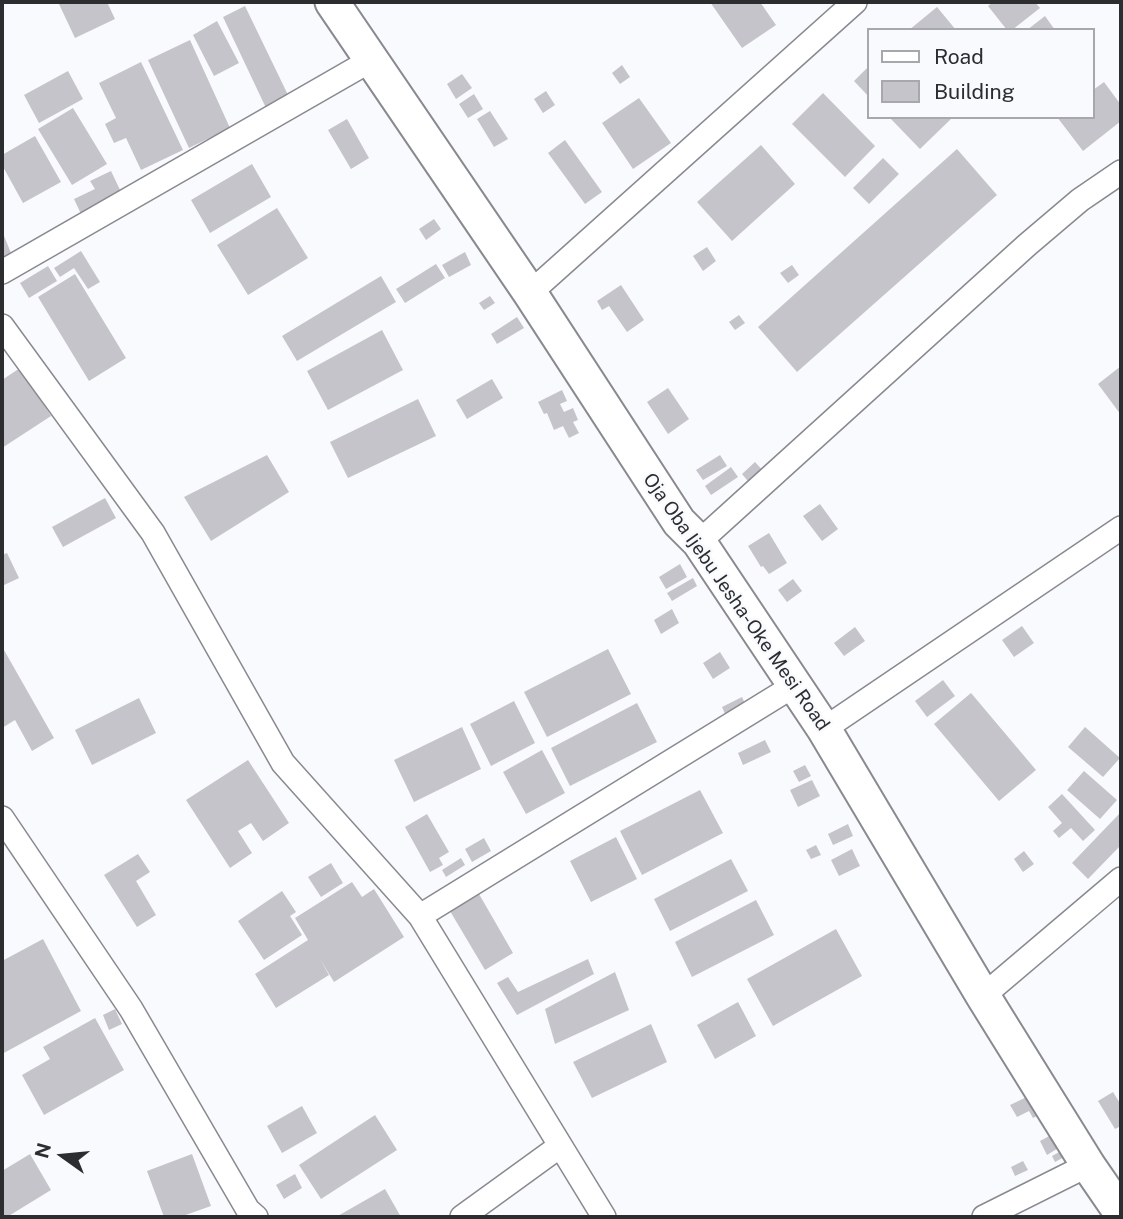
<!DOCTYPE html>
<style>
body{margin:0}
#map{position:relative;width:1123px;height:1219px;overflow:hidden;background:#f8fafe;font-family:"Public Sans",sans-serif}
canvas{display:block}
.frame{position:absolute;inset:0;border:4px solid #2c2d2f;pointer-events:none}
.legend{position:absolute;left:867px;top:28px;width:228px;height:91px;box-sizing:border-box;background:#f8fafe;border:2px solid #a6a8ab;margin:0;padding:9px 12px;list-style:none;font-size:21px;color:#2c2d2f}
.legend li{display:flex;align-items:center;gap:14px;height:35px}
.legend b{width:35px;border:2px solid #a6a8ab}
.north{position:absolute;left:28px;top:1121px;width:70px;height:70px;-webkit-text-stroke:5px #f8fafe;paint-order:stroke;rotate:285deg;font-size:19px;font-weight:700;line-height:28px;text-align:center;color:#2c2d2f}
.north::after{content:'';display:block;margin:auto;width:24px;height:32px;background:#2c2d2f;clip-path:polygon(50% 0,100% 100%,50% 72%,0 100%)}
</style>
<div id="map">
<canvas width="1123" height="1219"></canvas>
<div class="frame"></div>
<ul class="legend">
<li><b style="height:9px;background:#fff"></b>Road</li>
<li><b style="height:19px;background:#c5c4ca"></b>Building</li>
</ul>
<div class="north">N</div>
</div>
<script>
const context = document.querySelector('canvas').getContext('2d');
context.lineJoin = 'round';
function fill(path, color) { context.fillStyle = color; context.fill(path, 'evenodd'); }
const poly = rows => new Path2D(rows.map(r => 'M' + r).join(''));
function stroke(path, color, width, dash) { context.strokeStyle = color; context.lineWidth = width; context.lineCap = dash ? 'butt' : 'round'; context.setLineDash(dash || []); context.stroke(path); }
function label(font, color, halo, rows, align = 'center') {
  context.font = font + ' "Public Sans",sans-serif'; context.lineWidth = 5; context.setLineDash([]); context.textBaseline = 'middle'; context.strokeStyle = halo; context.fillStyle = color; for (const [text, x, y, turn = 0] of rows) {
    context.save(); context.translate(x, y); context.rotate((+turn || 0) * Math.PI / 180); context.textAlign = isNaN(turn) ? turn : align; if (halo) context.strokeText(text, 0, 0); context.fillText(text, 0, 0); context.restore();
  }
}
fill(poly([
 [58,2,107,2,115,19,75,38],
 [710,2,760,2,776,25,742,48],
 [993,2,1035,2,1040,8,1012,30,1007,30,988,6],
 [245,6,289,97,266,108,223,17],
 [937,7,956,30,909,30],
 [1045,16,1055,30,1027,30],
 [217,21,239,63,214,76,193,35],
 [190,40,230,128,189,148,148,60],
 [141,62,183,150,141,170,126,138,114,143,105,124,116,118,99,83],
 [622,65,630,77,620,84,612,73],
 [869,66,869,97,854,81],
 [68,71,83,99,39,123,24,95],
 [462,74,472,88,456,99,447,84],
 [1104,82,1121,105,1121,121,1083,151,1057,117,1093,117,1093,90],
 [546,91,555,105,543,113,534,99],
 [823,93,875,146,845,177,792,124],
 [474,94,483,109,468,118,459,104],
 [639,98,671,143,633,169,602,123],
 [73,108,107,164,72,185,38,129],
 [490,111,508,139,494,147,477,119],
 [889,117,953,117,920,149],
 [347,119,369,158,351,169,328,130],
 [35,136,61,182,23,203,2,165,2,155],
 [565,140,602,192,585,204,548,153],
 [761,145,795,184,732,241,697,202],
 [957,149,997,195,797,372,758,327],
 [883,158,899,174,869,204,853,188],
 [252,164,271,197,210,233,191,200],
 [111,171,122,194,81,214,74,199,95,189,90,181],
 [277,208,308,258,248,295,217,245],
 [434,219,441,229,426,240,419,229],
 [2,231,11,253,2,258],
 [707,247,716,261,703,271,693,256],
 [81,251,100,282,88,289,74,268,60,277,54,268],
 [465,252,471,265,449,277,442,265],
 [436,264,445,278,405,303,396,289],
 [792,265,799,275,788,283,780,273],
 [48,266,57,281,29,298,20,283],
 [75,274,126,358,89,381,38,297],
 [381,276,396,302,297,361,282,336],
 [621,285,644,320,627,332,609,306,602,310,597,301],
 [490,296,495,303,484,310,479,303],
 [739,315,745,323,735,330,729,322],
 [517,317,524,328,497,344,491,334],
 [382,330,403,370,328,410,307,371],
 [1121,366,1121,415,1098,384],
 [20,368,51,416,2,448,2,380],
 [492,379,503,398,467,419,456,400],
 [668,388,689,419,668,434,647,402],
 [562,390,567,401,560,404,564,412,573,408,578,420,573,422,579,433,569,438,563,426,554,430,547,413,544,414,538,402],
 [418,399,436,436,348,478,330,442],
 [267,455,289,492,211,541,184,497],
 [720,455,727,466,703,480,696,470],
 [755,462,766,474,752,486,742,474],
 [731,467,738,477,711,495,705,486],
 [105,498,116,518,63,547,52,527],
 [820,504,838,529,822,541,803,516],
 [769,533,787,563,769,574,763,566,761,567,748,546],
 [7,553,19,578,2,586,2,555],
 [680,564,687,577,666,589,659,577],
 [693,578,697,586,672,601,667,593],
 [793,579,802,591,787,602,778,590],
 [672,609,679,623,661,634,654,620],
 [1022,626,1034,643,1014,657,1002,640],
 [855,627,865,641,844,656,834,643],
 [608,649,631,694,547,737,524,692],
 [4,650,54,738,32,751,15,720,2,728,2,651],
 [720,652,730,668,713,679,703,663],
 [943,680,955,696,927,717,915,701],
 [971,693,1036,770,999,801,934,724],
 [742,697,746,706,726,716,722,707],
 [139,698,156,733,92,765,75,730],
 [514,701,535,743,491,766,470,724],
 [637,703,657,742,570,786,551,748],
 [462,727,481,769,414,802,394,760],
 [1085,727,1120,758,1103,777,1068,747],
 [765,740,771,752,743,765,738,753],
 [542,750,565,793,526,814,503,772],
 [248,760,289,823,263,841,251,823,238,831,252,853,230,868,186,800],
 [805,765,811,776,799,782,793,771],
 [1084,771,1117,800,1100,819,1067,790],
 [812,780,820,796,798,807,790,790],
 [700,790,723,833,642,875,620,831],
 [1062,794,1095,830,1083,841,1071,828,1059,838,1053,831,1062,823,1048,807],
 [1121,812,1121,845,1088,879,1072,863],
 [427,814,449,852,439,858,443,865,430,872,405,827],
 [848,824,853,836,833,845,828,834],
 [616,837,637,879,591,902,570,861],
 [484,838,491,851,472,862,465,849],
 [816,845,821,855,811,859,806,850],
 [852,849,860,866,839,876,831,860],
 [1024,851,1034,864,1023,872,1014,859],
 [138,854,150,872,136,881,156,915,137,927,104,875],
 [461,858,465,865,446,877,442,870],
 [731,859,748,891,670,931,654,899],
 [331,863,343,883,321,897,308,877],
 [352,882,362,897,374,889,404,937,334,982,320,959,329,975,276,1008,255,974,308,940,295,918],
 [282,891,296,912,290,916,302,935,264,960,238,921],
 [479,894,513,953,485,970,450,911],
 [756,900,774,935,692,977,675,942],
 [836,929,862,976,773,1026,747,979],
 [43,939,81,1011,2,1054,2,961],
 [588,959,594,974,517,1015,497,983,508,977,518,992],
 [615,972,629,1010,555,1044,545,1009],
 [738,1002,756,1036,715,1059,697,1025],
 [115,1009,122,1024,109,1030,103,1015],
 [95,1018,124,1070,44,1115,22,1075,50,1059,43,1047],
 [651,1024,667,1062,592,1098,573,1062],
 [1113,1092,1121,1105,1121,1126,1115,1129,1098,1101],
 [1031,1095,1041,1114,1033,1118,1029,1111,1017,1117,1010,1105],
 [302,1106,317,1133,282,1153,267,1126],
 [375,1115,397,1150,321,1199,299,1165],
 [1053,1134,1060,1147,1047,1155,1040,1141],
 [1063,1150,1066,1156,1055,1162,1052,1156],
 [30,1154,51,1190,7,1217,2,1217,2,1171],
 [192,1154,211,1206,180,1217,164,1217,147,1171],
 [1023,1161,1028,1170,1015,1176,1011,1167],
 [295,1174,302,1188,284,1199,276,1185],
 [385,1189,401,1217,336,1217]
]), '#c5c4ca');
const street = poly([
 [2,272,373,59],
 [530,293,855,2],
 [2,326,153,533,283,763,420,916,604,1217],
 [699,542,1027,245,1080,200,1121,172],
 [824,729,1121,528],
 [2,818,131,1009,248,1210,256,1217],
 [420,916,795,685],
 [983,996,1121,879],
 [462,1217,560,1146],
 [984,1217,1088,1165]
]);
const secondary = poly([
 [332,2,530,293,679,522,699,542,824,729,983,996,1088,1165,1121,1213]
]);
stroke(street, '#888a8f', 26);
stroke(secondary, '#888a8f', 37);
stroke(street, '#fff', 23);
stroke(secondary, '#fff', 33);
label('19px', '#2c2d2f', '#f8fafe', [
 ["Oja Oba Ijebu Jesha-Oke Mesi Road",736,602,55]
]);
</script>
